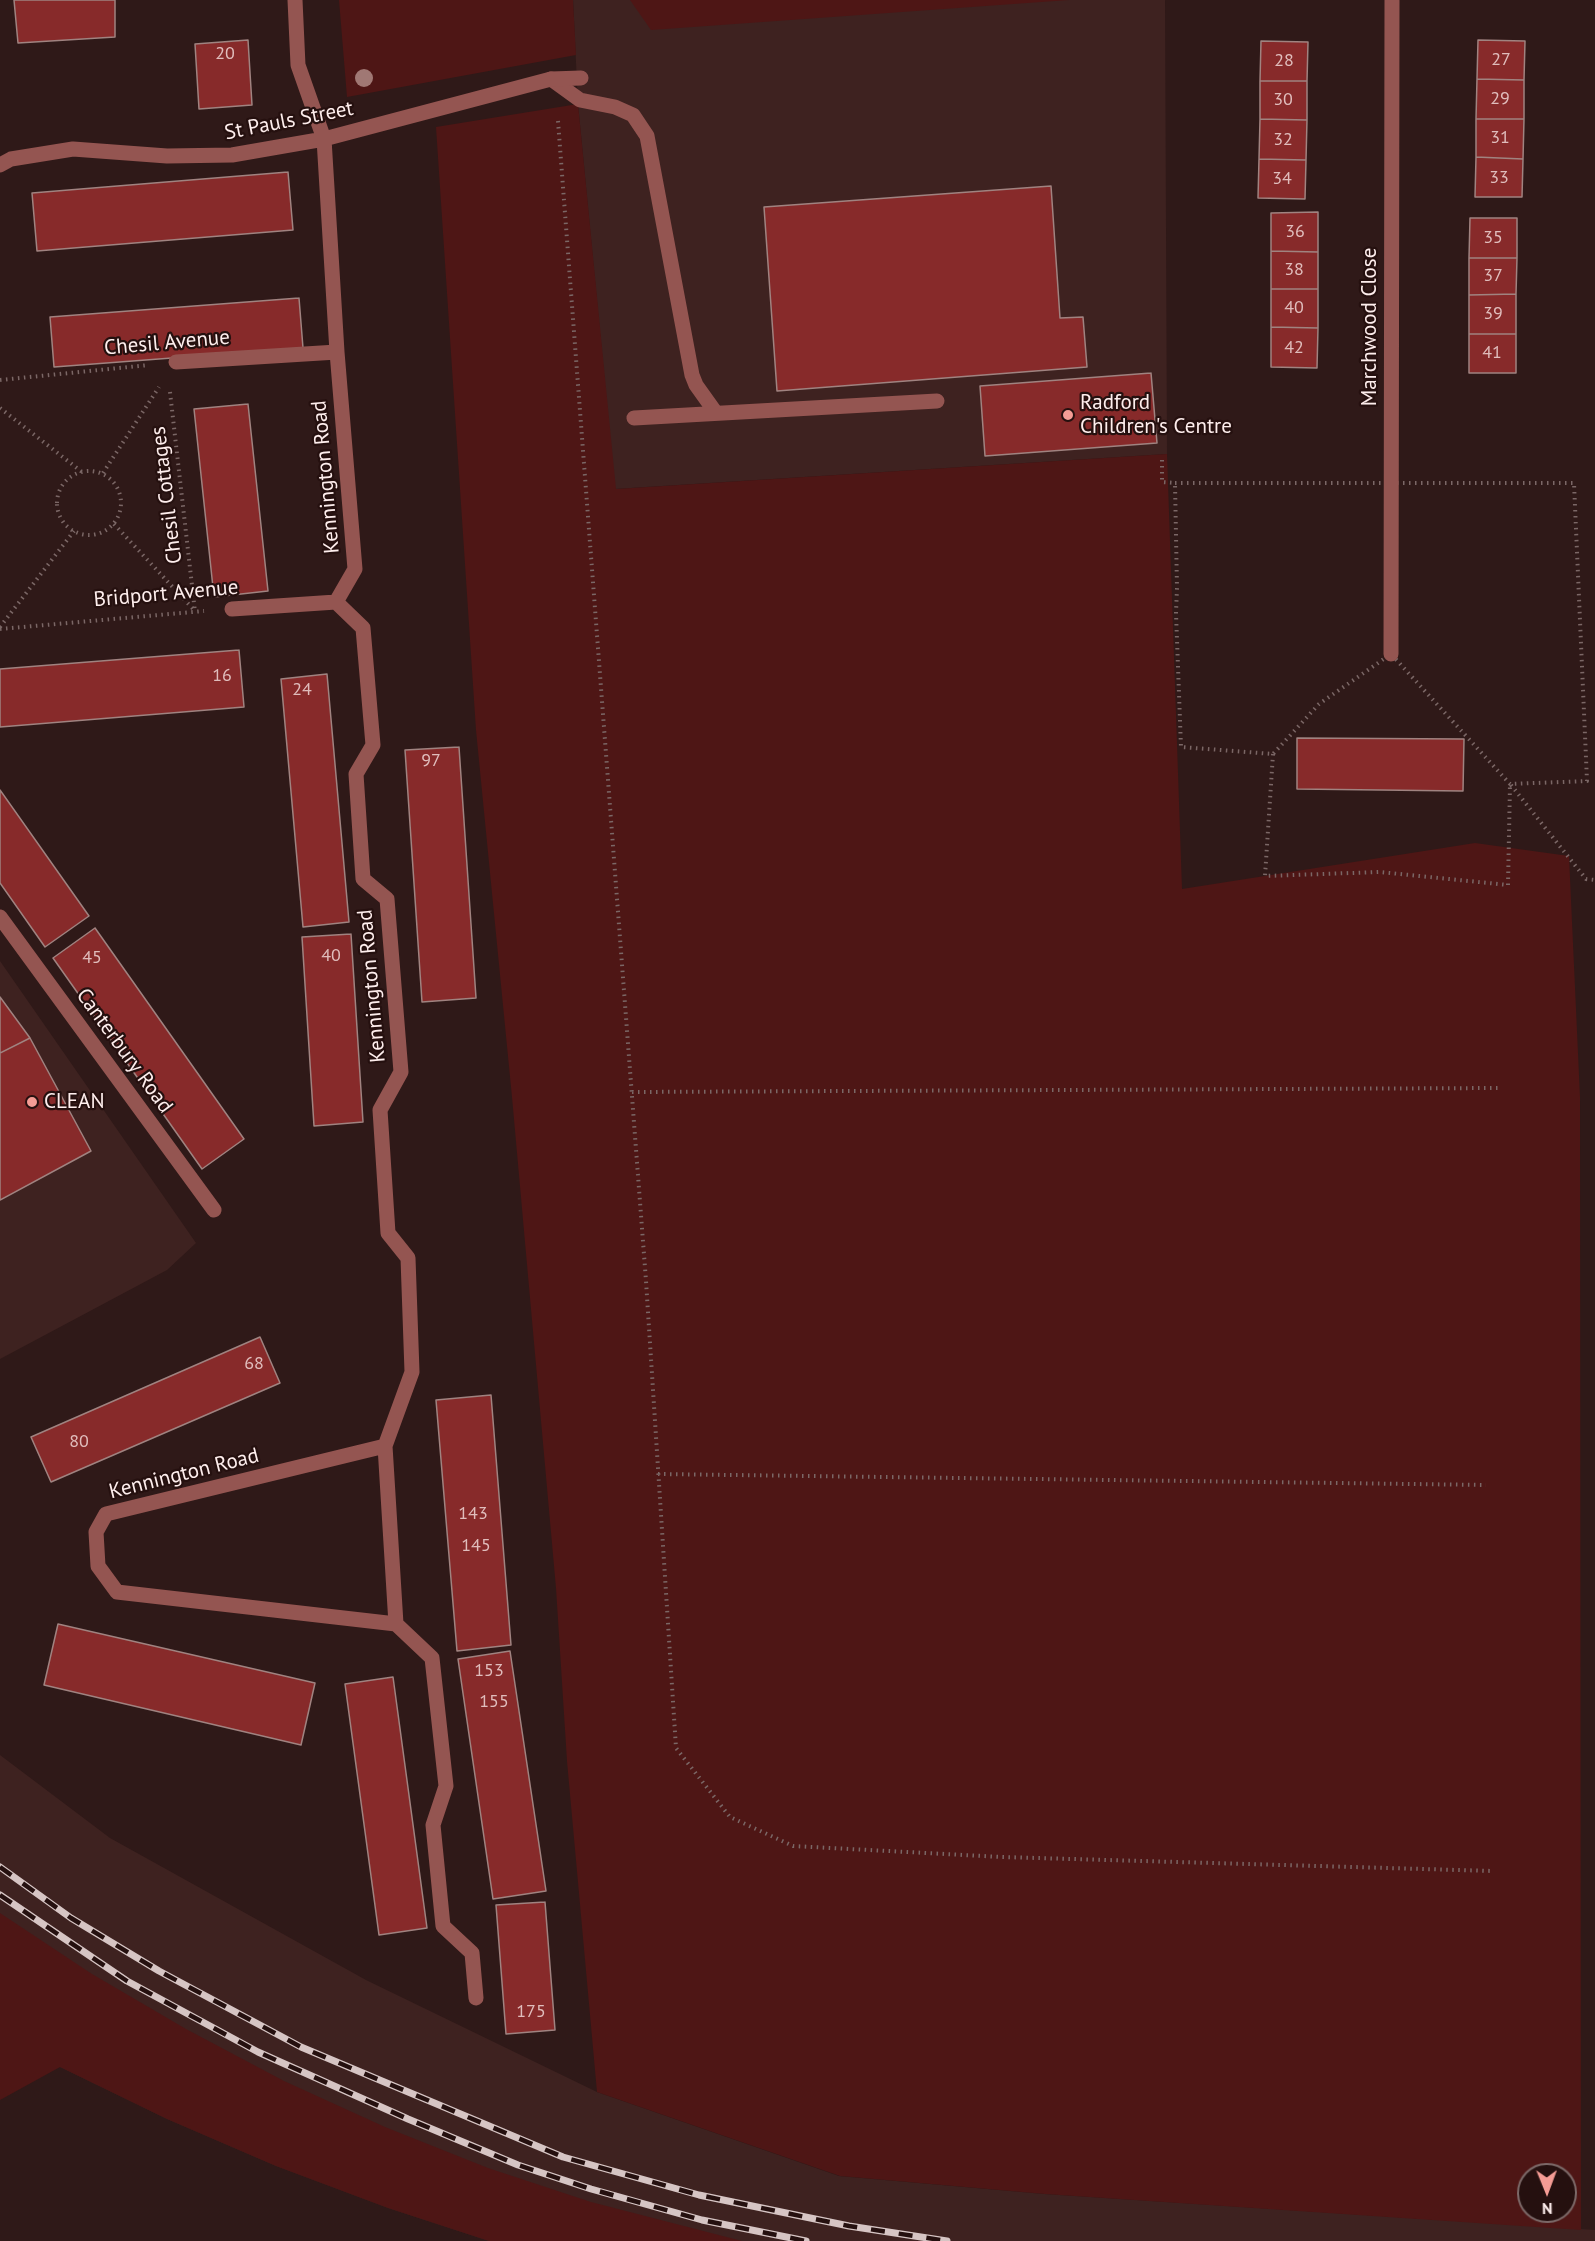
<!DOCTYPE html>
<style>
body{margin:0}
#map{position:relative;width:1595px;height:2241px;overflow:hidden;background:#2f1918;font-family:"PT Sans",sans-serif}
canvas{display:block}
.north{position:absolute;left:1517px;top:2163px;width:60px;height:60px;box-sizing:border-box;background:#25100f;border:2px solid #7c6968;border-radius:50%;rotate:179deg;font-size:16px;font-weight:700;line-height:24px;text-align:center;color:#feeeed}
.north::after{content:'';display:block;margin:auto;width:21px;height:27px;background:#f59c95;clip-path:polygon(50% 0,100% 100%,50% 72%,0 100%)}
</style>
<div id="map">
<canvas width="1595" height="2241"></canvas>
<div class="north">N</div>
</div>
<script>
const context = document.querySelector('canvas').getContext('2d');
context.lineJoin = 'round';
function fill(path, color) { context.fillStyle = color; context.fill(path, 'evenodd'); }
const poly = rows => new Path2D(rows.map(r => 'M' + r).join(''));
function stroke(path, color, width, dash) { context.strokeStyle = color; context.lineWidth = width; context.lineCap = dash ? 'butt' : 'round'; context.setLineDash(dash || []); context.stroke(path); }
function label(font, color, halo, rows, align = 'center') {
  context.font = font + ' "PT Sans",sans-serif'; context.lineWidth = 4.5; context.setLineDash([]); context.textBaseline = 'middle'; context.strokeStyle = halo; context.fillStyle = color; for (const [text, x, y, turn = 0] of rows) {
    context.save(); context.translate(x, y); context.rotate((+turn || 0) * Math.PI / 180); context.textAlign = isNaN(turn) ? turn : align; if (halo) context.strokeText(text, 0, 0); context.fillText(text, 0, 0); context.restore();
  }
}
fill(poly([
 [573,0,1165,0,1167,454,615,489,578,104],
 [0,961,196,1243,167,1270,0,1359],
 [0,1755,110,1838,366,1980,597,2092,839,2176,1045,2194,1595,2230,1595,2241,489,2241,388,2208,276,2166,167,2119,60,2067,0,2033]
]), '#3e2220');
fill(poly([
 [339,0,573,0,576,55,347,97],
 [630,0,1069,0,651,30],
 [578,104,616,489,1167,454,1182,889,1475,843,1569,856,1580,1097,1581,2230,1045,2194,840,2176,597,2092,567,1761,556,1588,512,1097,476,730,436,127],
 [1529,2175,1565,2175,1565,2211,1529,2211],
 [0,1913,92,1974,186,2029,284,2081,385,2127,488,2168,591,2202,742,2241,489,2241,388,2208,276,2166,167,2119,60,2067,0,2100]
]), '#4e1615');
const building = poly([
 [14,0,115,0,115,37,18,43,14,0],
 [248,40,252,105,199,109,195,44,248,40],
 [1478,40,1525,41,1524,80,1477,79,1478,40],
 [1261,41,1308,42,1307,81,1260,81,1261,41],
 [1477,79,1524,80,1524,119,1476,119,1477,79],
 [1260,81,1307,81,1307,120,1260,119,1260,81],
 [1260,119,1307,120,1306,160,1259,159,1260,119],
 [1476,119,1524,119,1523,159,1476,157,1476,119],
 [1476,157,1523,159,1522,197,1475,197,1476,157],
 [1259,159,1306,160,1305,199,1258,198,1259,159],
 [288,172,293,230,37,251,32,193,288,172],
 [1051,186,1060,318,1083,317,1087,367,777,391,764,207,1051,186],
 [1318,212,1318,252,1271,251,1271,213,1318,212],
 [1470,218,1517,218,1517,258,1469,258,1470,218],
 [1271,251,1318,252,1318,289,1271,289,1271,251],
 [1469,258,1517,258,1516,294,1469,295,1469,258],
 [1271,289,1318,289,1318,328,1271,327,1271,289],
 [1516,294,1516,334,1469,334,1469,295,1516,294],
 [299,298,303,348,54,367,50,317,299,298],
 [1271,327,1318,328,1317,368,1271,367,1271,327],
 [1469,334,1516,334,1516,373,1469,373,1469,334],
 [1151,373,1157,443,985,456,980,386,1151,373],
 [248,404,268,591,214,597,194,409,248,404],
 [239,650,244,707,0,727,0,669,239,650],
 [327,674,349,922,303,927,281,679,327,674],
 [1297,738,1464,739,1463,791,1297,789,1297,738],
 [459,747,476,998,422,1002,405,750,459,747],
 [0,790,89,916,45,947,0,883,0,790],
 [95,928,244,1139,202,1169,53,958,95,928],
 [351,934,363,1122,314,1126,302,937,351,934],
 [0,997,30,1038,0,1053,0,997],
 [30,1038,91,1151,0,1200,0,1053,30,1038],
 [260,1337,280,1383,51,1482,31,1437,260,1337],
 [491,1395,511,1645,457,1651,436,1400,491,1395],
 [58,1624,315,1683,301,1745,44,1685,58,1624],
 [510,1651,546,1891,493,1899,458,1659,510,1651],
 [393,1677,427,1928,379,1935,345,1684,393,1677],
 [545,1902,555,2030,506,2034,496,1905,545,1902]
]);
fill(building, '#872a2a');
stroke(building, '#a08380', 1.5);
stroke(poly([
 [558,121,646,1281,676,1748,730,1817,793,1846,1002,1857,1493,1871],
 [0,380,149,365],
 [170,392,195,612],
 [0,408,82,472],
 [1162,460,1162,482,1175,483],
 '57 503a32 32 0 1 1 64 0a32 32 0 1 1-64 0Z',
 [103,473,159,387],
 [1175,483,1574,483,1587,781,1510,784,1391,654,1319,704,1273,754,1181,747,1176,613,1177,588,1175,483],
 [114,524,195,611],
 [0,627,74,531],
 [0,629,204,611],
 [1273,754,1265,876,1380,872,1508,885,1510,784],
 [1511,785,1586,879,1595,880],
 [632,1092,1498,1088],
 [658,1474,1486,1485]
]), '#7b6766', 4, [1.5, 4.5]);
stroke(poly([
 [551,79,580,100,615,107,633,115,647,136,692,375,696,385,716,413],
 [634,418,937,401]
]), '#945551', 15);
stroke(poly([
 [295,0,298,65,324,139,337,352,355,569,336,602,363,628,373,745,356,774,363,879,387,899,401,1072,380,1110,388,1233,408,1258,412,1372,385,1446,396,1624,432,1658,446,1786,433,1825,443,1926,472,1953,476,1998],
 [0,165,11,159,73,149,167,156,232,155,324,139,551,79,581,78],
 [176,362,337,352],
 [232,609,336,602],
 [1391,654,1392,0],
 [0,917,214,1210],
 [385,1446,106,1514,96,1532,98,1566,117,1592,396,1624]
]), '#945551', 15);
const rail = poly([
 [0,1867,71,1918,159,1971,301,2047,563,2157,699,2195,849,2226,947,2241],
 [0,1895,127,1981,258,2052,408,2119,518,2165,591,2189,702,2220,806,2241]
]);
stroke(rail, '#d6c5c4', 7);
stroke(rail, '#25100f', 4.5, [14]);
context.fillStyle = '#a07874';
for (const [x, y] of [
 [364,78]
]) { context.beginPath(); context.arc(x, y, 9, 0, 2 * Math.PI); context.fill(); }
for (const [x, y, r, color] of [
 [1068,415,6,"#f59c95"],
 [32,1102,6,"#f59c95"]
]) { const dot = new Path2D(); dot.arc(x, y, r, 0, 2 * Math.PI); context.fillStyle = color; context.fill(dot); stroke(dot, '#25100f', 2); }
label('18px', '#e0bdbc', null, [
 ["20",225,54],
 ["27",1501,60],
 ["28",1284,61],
 ["29",1500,99],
 ["30",1283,100],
 ["31",1500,138],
 ["32",1283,140],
 ["33",1499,178],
 ["34",1282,179],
 ["36",1295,232],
 ["35",1493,238],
 ["38",1294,270],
 ["37",1493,276],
 ["40",1294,308],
 ["39",1493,314],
 ["42",1294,348],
 ["41",1492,353],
 ["16",222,676],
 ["24",302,690],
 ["97",431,761],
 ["40",331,956],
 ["45",92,958],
 ["68",254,1364],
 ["80",79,1442],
 ["143",473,1514],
 ["145",476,1546],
 ["153",489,1671],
 ["155",494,1702],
 ["175",531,2012]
]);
label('21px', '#feeeed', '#25100f', [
 ["St Pauls Street",289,121,-11],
 ["Marchwood Close",1370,327,-90],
 ["Chesil Avenue",167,343,-5],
 ["Kennington Road",326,477,-95],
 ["Chesil Cottages",167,495,-97],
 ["Bridport Avenue",166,594,-5],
 ["Kennington Road",372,986,-95],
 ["Canterbury Road",124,1051,54],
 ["Kennington Road",184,1474,-14]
]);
label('21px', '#feeeed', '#25100f', [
 ["Radford",1080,403],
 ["Children's Centre",1080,427],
 ["CLEAN",44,1102]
], 'left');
</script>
